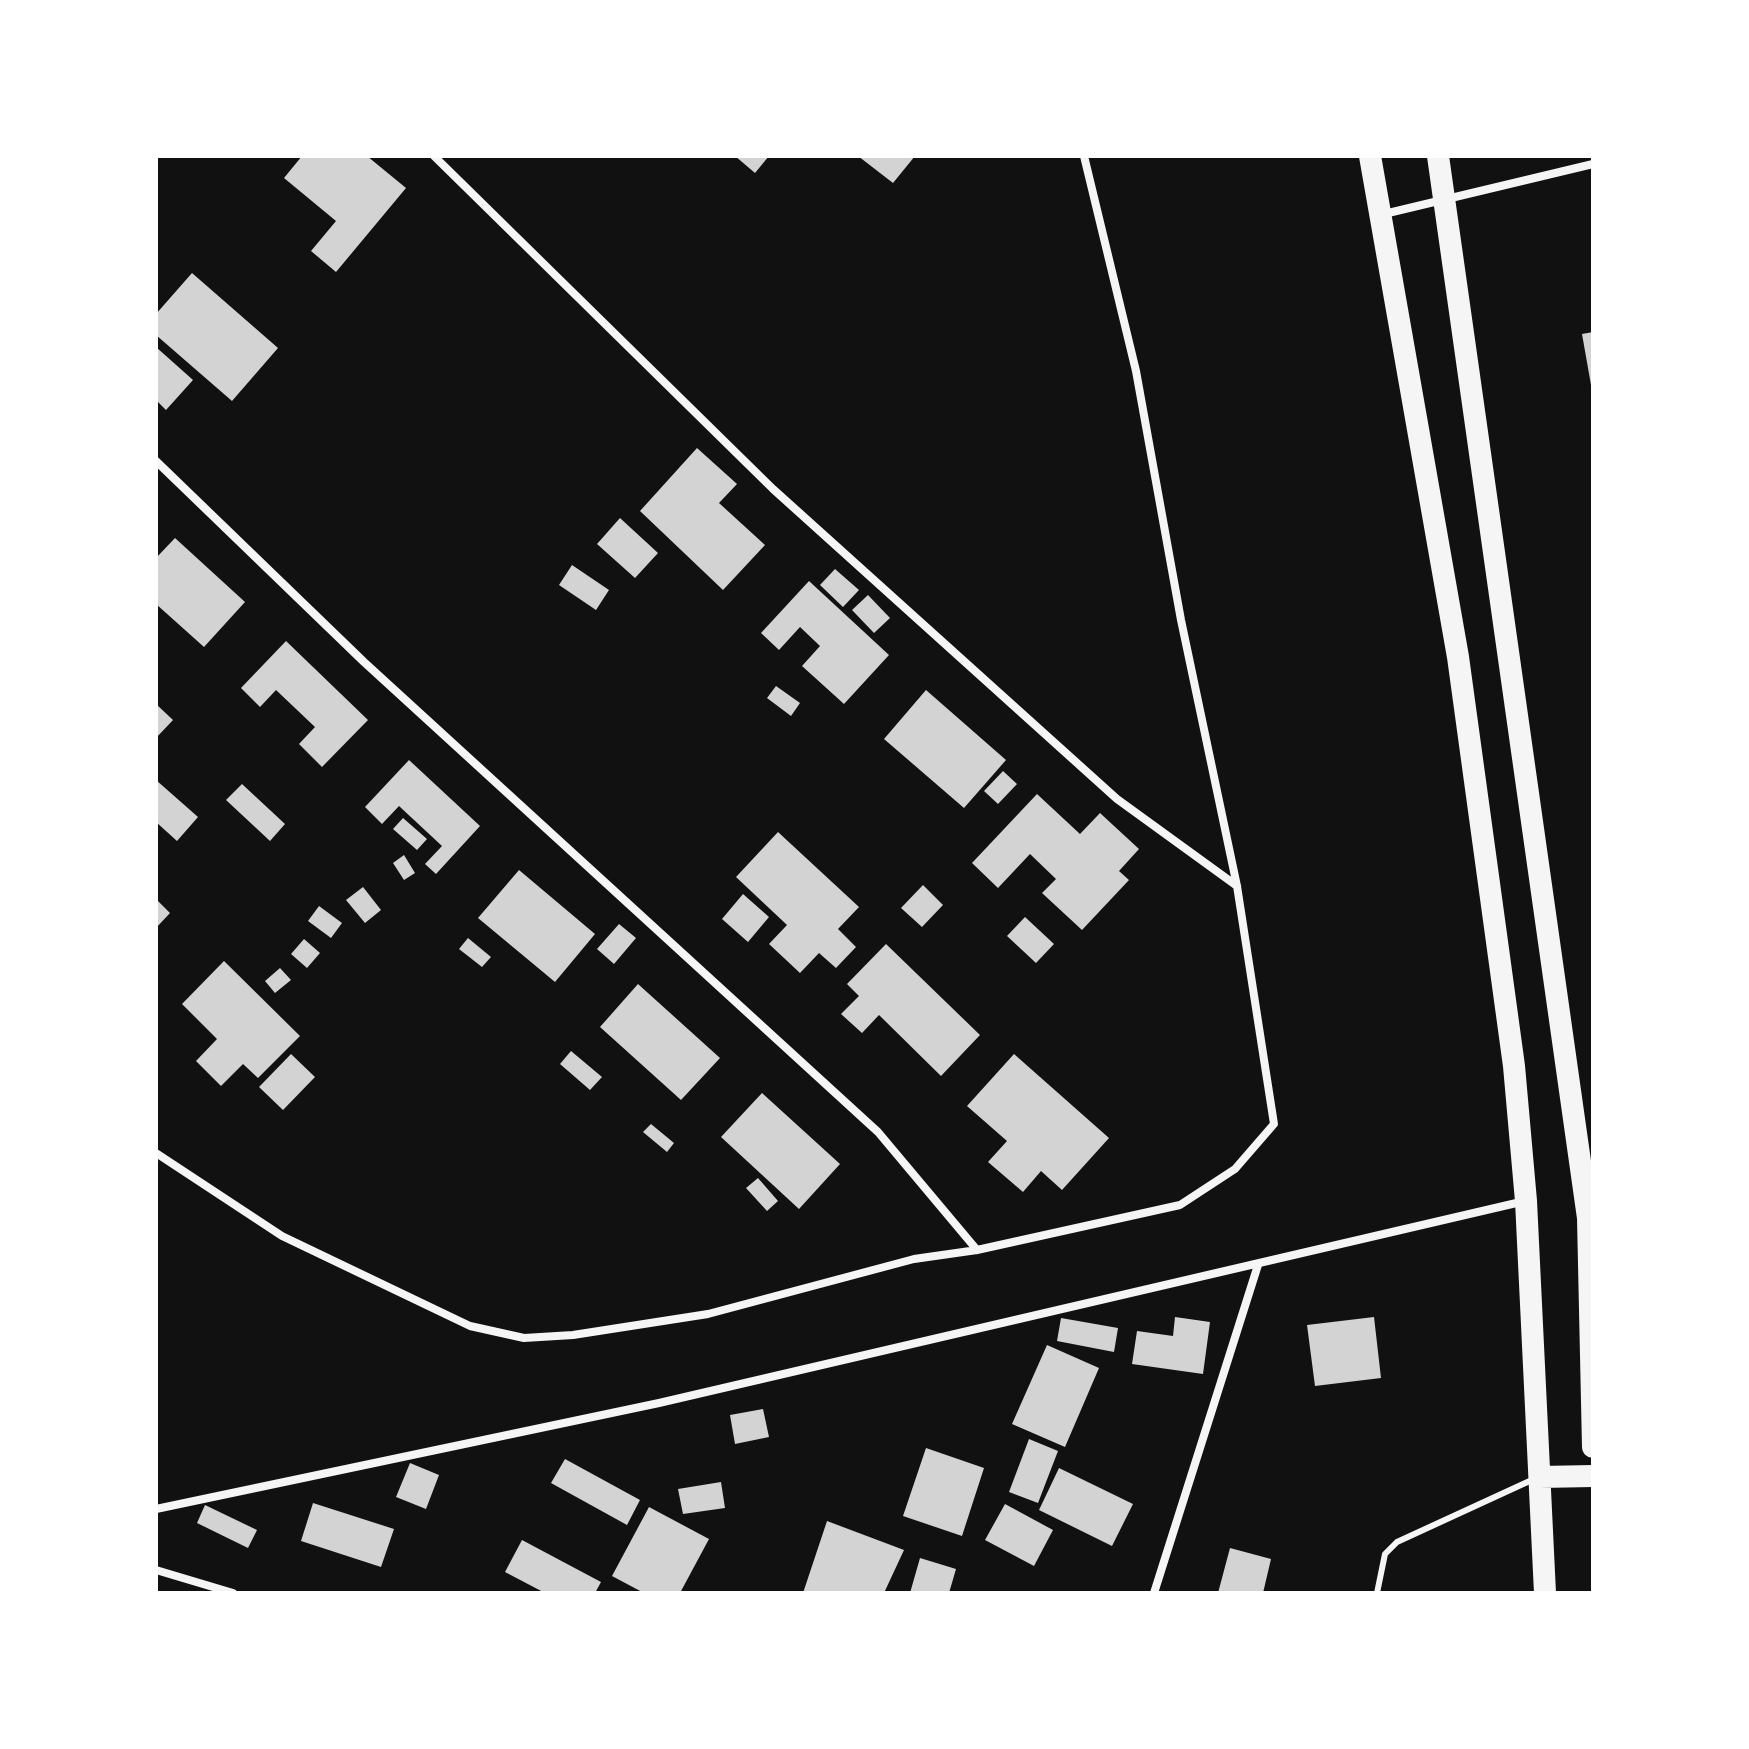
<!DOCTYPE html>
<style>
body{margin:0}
#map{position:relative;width:1749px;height:1749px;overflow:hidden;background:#111;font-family:Lato,sans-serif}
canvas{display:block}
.frame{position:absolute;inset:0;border:158px solid #fff;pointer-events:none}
</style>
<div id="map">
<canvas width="1749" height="1749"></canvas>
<div class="frame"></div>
</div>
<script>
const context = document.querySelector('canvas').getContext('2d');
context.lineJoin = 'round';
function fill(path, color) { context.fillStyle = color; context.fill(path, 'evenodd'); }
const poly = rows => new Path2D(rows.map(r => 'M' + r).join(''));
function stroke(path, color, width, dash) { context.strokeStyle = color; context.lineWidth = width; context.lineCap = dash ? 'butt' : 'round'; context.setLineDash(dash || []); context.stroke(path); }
fill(poly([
 [302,156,367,156,406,188,336,272,311,251,336,221,284,178],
 [735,156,769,156,755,173],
 [858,156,915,156,893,183],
 [192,273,278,348,232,401,156,335,156,314],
 [1593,332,1593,385,1591,385,1582,334],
 [156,347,193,380,166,410,156,400],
 [697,448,737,484,719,503,765,545,723,590,640,511],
 [620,518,658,553,635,578,597,544],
 [175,538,245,602,204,647,156,604,156,558],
 [572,565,609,590,596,610,559,585],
 [835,569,859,590,843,607,820,585],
 [809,581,889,655,844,704,802,666,820,646,800,627,779,650,761,633],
 [868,595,890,618,874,633,852,610],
 [286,641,368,720,322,767,299,744,315,727,276,690,260,707,241,688],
 [776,686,800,703,791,716,767,698],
 [926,690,1006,760,964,808,884,739],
 [156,704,173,720,156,738],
 [409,760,480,826,436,874,425,864,442,846,399,806,382,824,365,807],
 [1003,771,1017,784,998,804,984,791],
 [156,780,198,817,177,841,156,822],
 [242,784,285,824,270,841,226,800],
 [1037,794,1080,834,1100,813,1139,849,1119,871,1129,880,1082,930,1042,893,1056,879,1030,854,998,888,972,863],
 [403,818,427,839,417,850,393,829],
 [778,832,859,907,838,929,856,947,836,968,819,953,800,973,769,944,787,925,736,877],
 [404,855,415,873,404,880,393,863],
 [519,870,595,934,555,982,478,918],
 [923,885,943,905,922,927,901,908],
 [363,887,381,910,365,923,346,900],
 [743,894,769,917,748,942,722,919],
 [156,899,170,913,156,928],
 [319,906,342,923,331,938,308,921],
 [1025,917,1054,944,1036,963,1007,936],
 [619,924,636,938,614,964,597,949],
 [468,938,491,957,482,967,459,949],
 [304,939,320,953,307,968,291,954],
 [886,944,980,1035,941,1076,879,1015,862,1033,841,1014,859,996,847,984],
 [224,961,300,1036,258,1078,243,1064,221,1086,196,1061,217,1039,182,1004],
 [280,968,291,980,275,993,265,981],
 [638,984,720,1058,681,1100,600,1027],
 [571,1051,602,1077,590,1090,560,1064],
 [291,1054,315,1077,283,1110,259,1087],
 [1014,1054,1109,1138,1062,1190,1041,1171,1023,1192,988,1162,1007,1141,967,1106],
 [762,1093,840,1164,799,1209,721,1137],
 [651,1124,674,1143,667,1152,643,1132],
 [758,1178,778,1201,767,1211,746,1188],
 [1175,1317,1210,1322,1203,1374,1132,1364,1137,1331,1173,1336],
 [1374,1317,1381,1378,1315,1386,1307,1325],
 [1061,1318,1118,1328,1114,1352,1057,1341],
 [1047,1345,1099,1368,1065,1447,1012,1424],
 [763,1409,769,1437,735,1444,730,1415],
 [1029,1439,1058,1451,1038,1503,1009,1492],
 [926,1448,984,1468,962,1536,903,1516],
 [565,1459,640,1500,627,1525,551,1483],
 [410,1463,439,1475,426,1509,396,1497],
 [1059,1468,1133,1504,1112,1546,1039,1510],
 [721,1482,725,1508,683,1514,678,1489],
 [313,1503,394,1529,381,1567,301,1541],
 [1005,1504,1053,1530,1034,1566,985,1540],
 [205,1505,257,1530,248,1548,197,1523],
 [649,1507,709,1539,680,1593,644,1593,612,1576],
 [827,1521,904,1550,884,1593,803,1593],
 [522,1540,601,1582,595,1593,545,1593,505,1572],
 [1230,1548,1271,1559,1263,1593,1218,1593],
 [920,1558,956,1569,949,1593,910,1593]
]), '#d3d3d3');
stroke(poly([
 [1377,1593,1385,1554,1397,1542,1534,1479]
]), '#f5f5f5', 6);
stroke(poly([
 [434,156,773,489,1117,799,1237,886],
 [1384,214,1593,164],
 [156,461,364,662,878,1132,977,1250],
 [156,1153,282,1236,470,1326,524,1338,573,1335,708,1314,914,1259,977,1250,1180,1205,1235,1169,1274,1124,1237,886,1181,620,1136,371,1084,156],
 [156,1509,659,1403,1525,1201],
 [156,1570,233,1593],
 [1154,1593,1258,1265]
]), '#f5f5f5', 8);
stroke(poly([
 [1370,156,1458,657,1514,1066,1526,1201,1545,1593],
 [1438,156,1588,1218,1593,1447],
 [1540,1477,1593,1476]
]), '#f5f5f5', 22);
</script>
